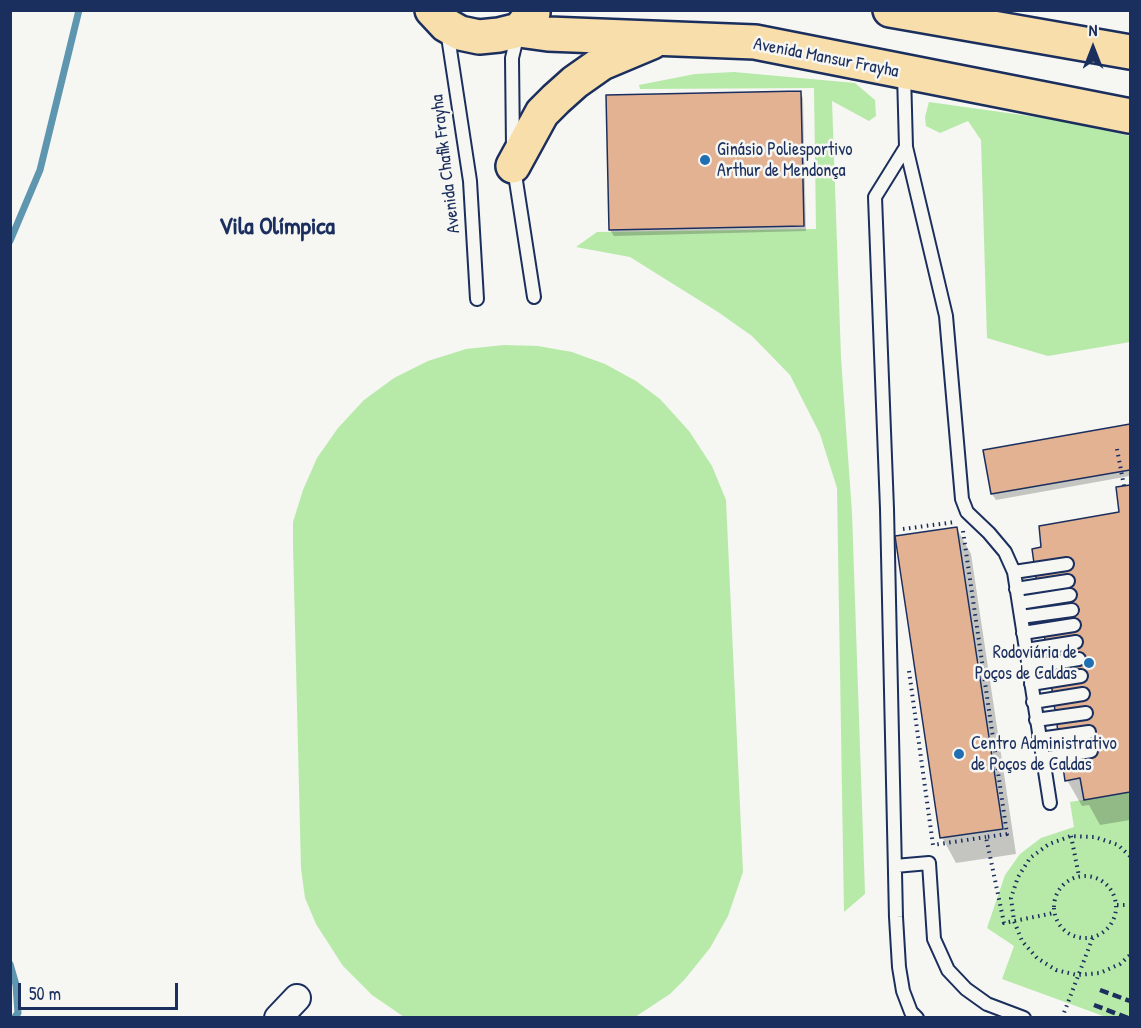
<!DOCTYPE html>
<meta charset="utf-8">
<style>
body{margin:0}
#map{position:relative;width:1141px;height:1028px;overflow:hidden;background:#f6f6f2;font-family:"Patrick Hand",sans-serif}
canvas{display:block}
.frame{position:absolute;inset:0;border:12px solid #1b2f5e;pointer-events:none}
.north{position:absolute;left:1063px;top:18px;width:60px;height:60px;-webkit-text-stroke:4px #f6f6f2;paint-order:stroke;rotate:0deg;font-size:16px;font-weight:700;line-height:24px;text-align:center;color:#1b2f5e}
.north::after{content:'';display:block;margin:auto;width:21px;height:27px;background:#1b2f5e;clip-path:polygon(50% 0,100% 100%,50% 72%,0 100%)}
.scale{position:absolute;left:18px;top:983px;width:160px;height:27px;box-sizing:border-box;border:3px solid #1b2f5e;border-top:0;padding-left:8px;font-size:18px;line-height:21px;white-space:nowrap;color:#1b2f5e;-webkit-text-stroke:4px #f6f6f2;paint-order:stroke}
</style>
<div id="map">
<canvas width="1141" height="1028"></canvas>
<div class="frame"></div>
<div class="north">N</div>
<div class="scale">50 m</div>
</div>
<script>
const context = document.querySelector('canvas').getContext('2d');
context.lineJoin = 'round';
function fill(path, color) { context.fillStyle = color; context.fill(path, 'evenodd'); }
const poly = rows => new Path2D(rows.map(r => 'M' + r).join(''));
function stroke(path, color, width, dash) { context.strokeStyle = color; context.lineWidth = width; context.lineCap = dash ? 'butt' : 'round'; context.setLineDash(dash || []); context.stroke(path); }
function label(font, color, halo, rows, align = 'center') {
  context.font = font + ' "Patrick Hand",sans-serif'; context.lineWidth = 5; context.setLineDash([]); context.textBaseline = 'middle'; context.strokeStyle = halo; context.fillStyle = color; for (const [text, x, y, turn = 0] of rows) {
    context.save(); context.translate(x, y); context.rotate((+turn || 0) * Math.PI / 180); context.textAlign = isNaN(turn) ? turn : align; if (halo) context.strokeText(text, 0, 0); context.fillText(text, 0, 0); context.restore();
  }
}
fill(poly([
 [734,72,855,83,875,100,876,116,869,121,832,101,841,358,852,513,865,894,844,912,837,488,820,434,790,375,752,336,718,312,630,257,576,247,597,232,816,229,814,88,640,89,639,85,695,74],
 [929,102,1072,122,1130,136,1130,342,1048,356,987,338,981,140,968,121,940,133,926,126,925,117],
 [504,345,538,346,572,352,605,364,636,381,660,399,689,431,712,466,726,500,743,872,728,916,710,948,685,979,670,994,635,1017,404,1017,372,995,343,966,316,924,305,898,301,868,293,545,293,522,303,490,317,458,338,428,364,400,394,378,428,361,466,349],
 [1130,792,1130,1017,1106,1017,1002,979,1014,946,987,928,1005,875,1020,854,1041,838,1074,827,1070,802]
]), '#b7e9a9');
fill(poly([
 [800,92,803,98,806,231,614,236,610,230],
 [1130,426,1130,476,996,500,992,494,985,451],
 [1130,487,1130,820,1100,825,1089,805,1082,806,1067,780,1043,548,1121,513,1118,489],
 [957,529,971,554,1016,854,956,863,942,837]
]), '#0003');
stroke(poly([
 [10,241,40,170,79,10],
 [10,964,16,985,18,1013,14,1018]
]), '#5e96b0', 7);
const building = poly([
 [801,91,804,226,609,230,606,95,801,91],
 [1130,424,1130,470,991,494,983,450,1130,424],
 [1130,485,1130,792,1084,800,1080,778,1065,781,1032,549,1041,547,1039,526,1119,512,1116,487,1130,485],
 [957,527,1003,829,940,838,895,536,957,527]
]);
fill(building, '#e2b293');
stroke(building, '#1b2f5e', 1.5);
const lane = poly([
 [447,30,470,181,477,299],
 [904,74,906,147,946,316,962,499,967,512,989,533,1005,552,1014,572,1050,803],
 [513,147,512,58,518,33],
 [906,147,875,197,887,509,896,917,899,967,903,991,911,1012,917,1018],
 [514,168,534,297],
 [1014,572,1067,564],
 [1016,589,1068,581],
 [1019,603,1070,595],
 [1021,617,1072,610],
 [1023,633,1074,625],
 [1026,650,1076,642],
 [1028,667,1079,659],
 [1031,684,1081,676],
 [1033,702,1083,694],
 [1036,720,1086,713],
 [1039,739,1089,732],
 [1042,759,1091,751],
 [895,866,929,863,934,939,948,970,966,989,987,1004,1024,1018]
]);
const street = poly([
 [278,1018,297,998]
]);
const primary = poly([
 [432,10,446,25,460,33,479,37,499,35,519,30,533,13],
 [890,10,1130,52],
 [519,30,548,34,755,42,1130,116],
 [513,166,542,113,556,99,575,82,602,63,652,42]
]);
stroke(lane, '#1b2f5e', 16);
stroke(street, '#1b2f5e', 30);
stroke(primary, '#1b2f5e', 38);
stroke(poly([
 [1117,449,1124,486],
 [903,529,955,522],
 [963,531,1007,834,986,837,1004,923,1054,913],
 [909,671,933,845,986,837],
 [1071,836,1079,876],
 [1130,856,1118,845,1095,837,1071,836,1049,844,1030,858,1018,877,1011,898,1014,921,1022,941,1037,958,1056,970,1077,975,1100,973,1120,964,1130,955],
 '1054 907a31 31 0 1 1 62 0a31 31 0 1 1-62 0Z',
 [1117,905,1130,905],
 [1062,1018,1093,937]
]), '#1b2f5e', 4, [1.5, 4.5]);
stroke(lane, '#f6f6f2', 12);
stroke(street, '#f6f6f2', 26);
stroke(primary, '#f8deab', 33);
stroke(poly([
 [1100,990,1130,1001],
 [1094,1005,1128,1018]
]), '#1b2f5e', 4.5, [9, 4.5]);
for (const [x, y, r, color] of [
 [705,160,6,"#1f6fb2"],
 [1089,663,6,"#1f6fb2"],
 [959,754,6,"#1f6fb2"]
]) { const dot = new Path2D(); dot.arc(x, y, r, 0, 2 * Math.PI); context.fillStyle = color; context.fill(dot); stroke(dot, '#f6f6f2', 2); }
label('18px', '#1b2f5e', '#f6f6f2', [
 ["Avenida Mansur Frayha",826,58,11],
 ["Avenida Chafik Frayha",446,164,-97]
]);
label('18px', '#1b2f5e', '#f6f6f2', [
 ["Ginásio Poliesportivo",717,150],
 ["Arthur de Mendonça",717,171],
 ["Rodoviária de",1077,653,"right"],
 ["Poços de Caldas",1077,674,"right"],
 ["Centro Administrativo",971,744],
 ["de Poços de Caldas",971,765]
], 'left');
label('bold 24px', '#1b2f5e', '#f6f6f2', [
 ["Vila Olímpica",277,228]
]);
</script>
